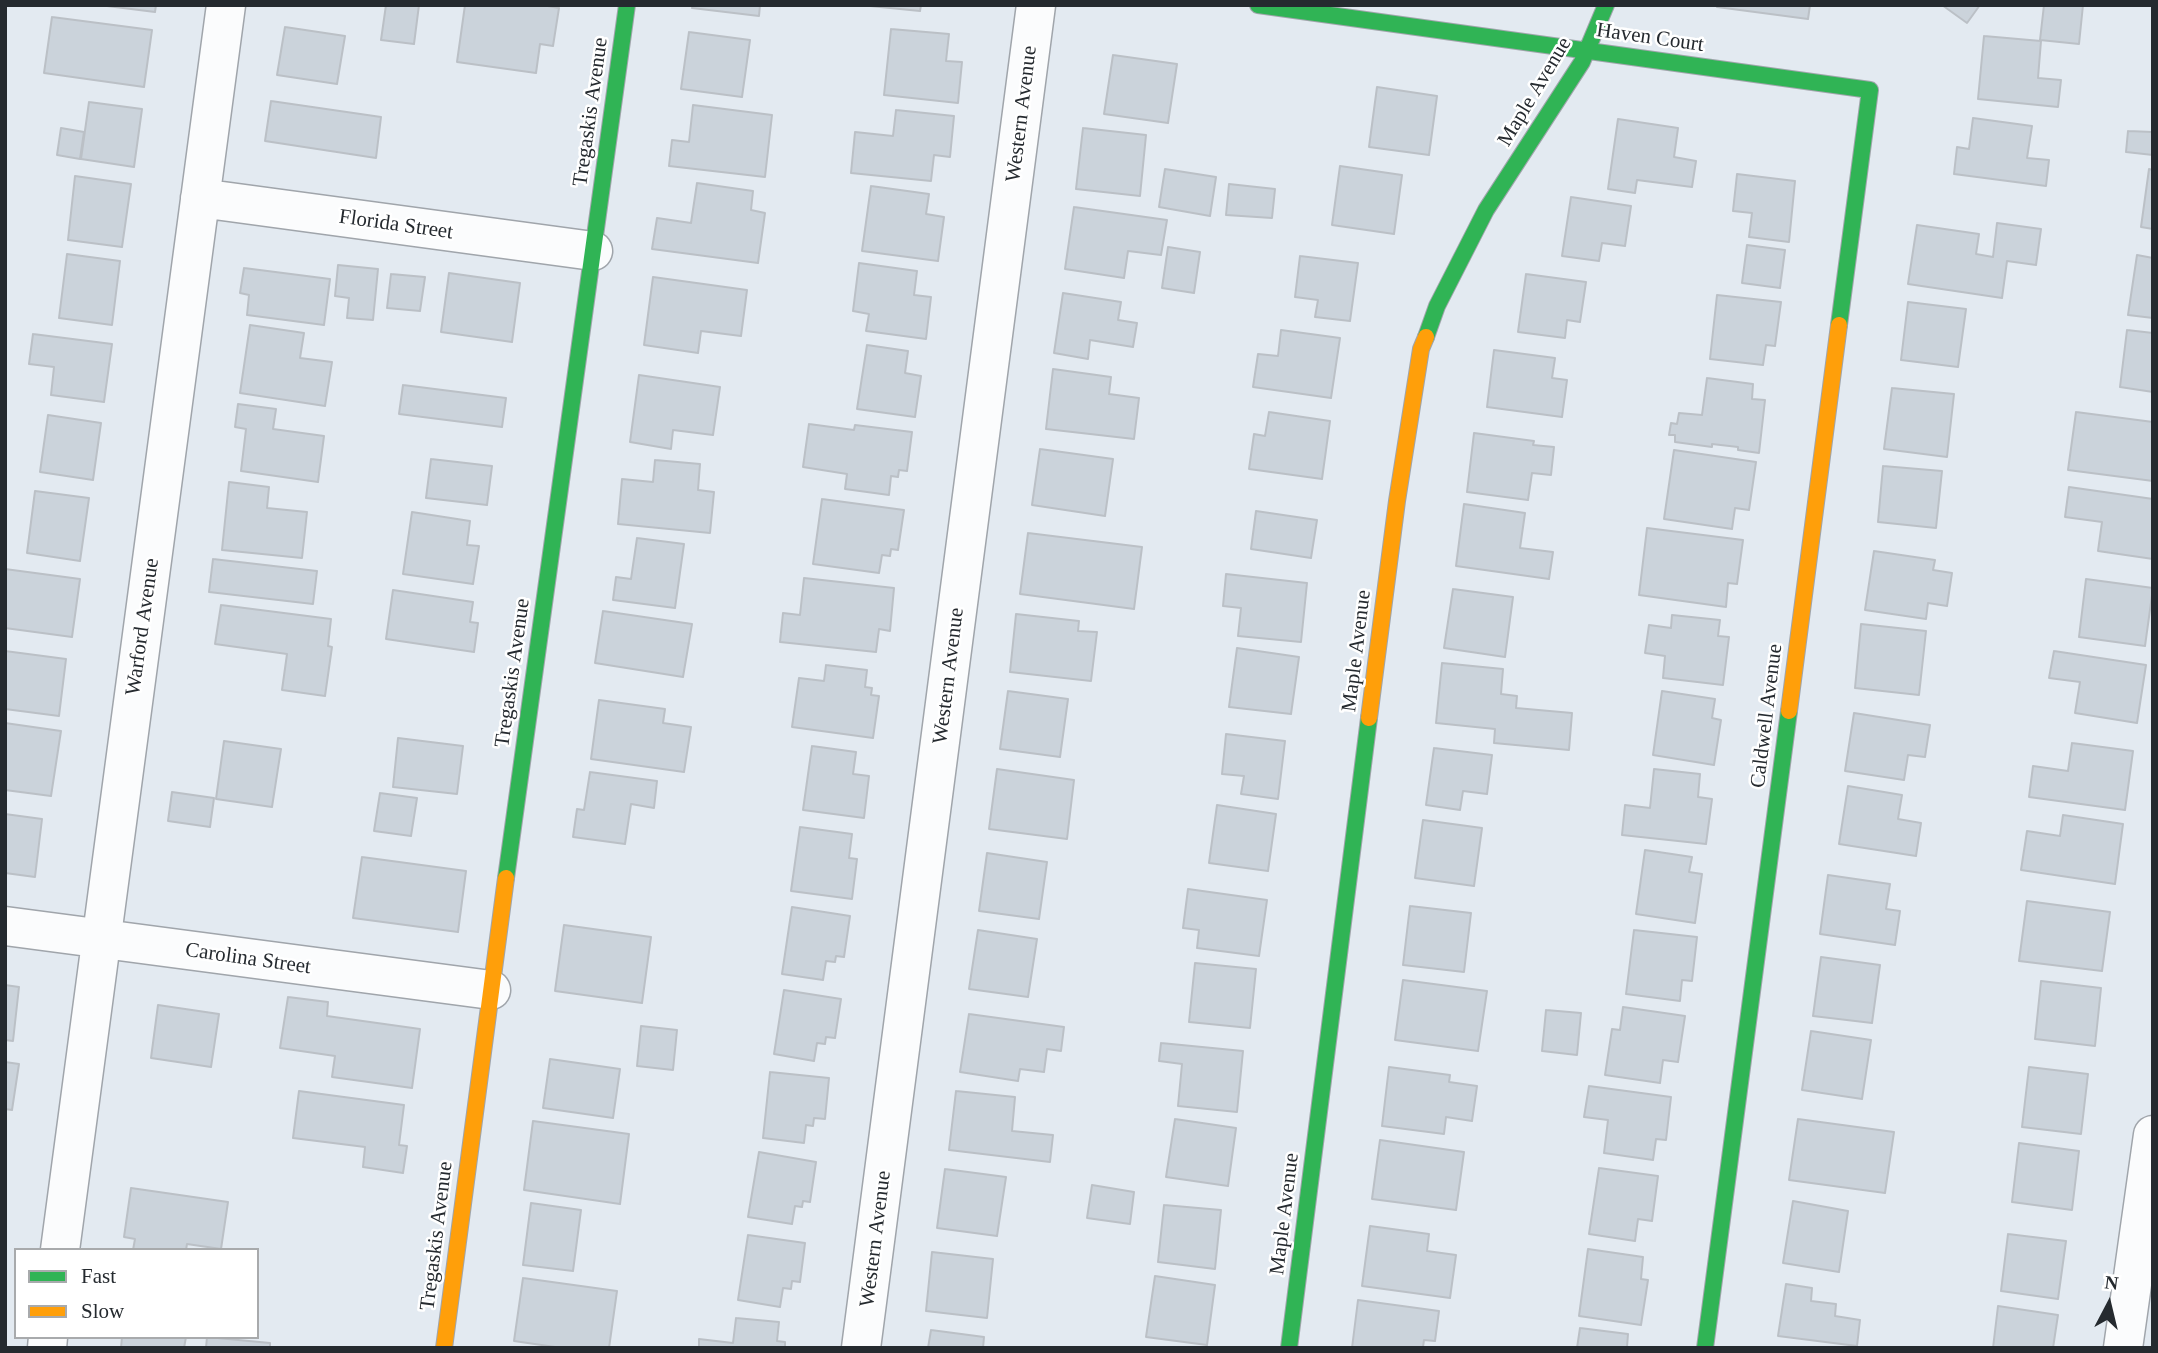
<!DOCTYPE html>
<style>
body{margin:0}
#map{position:relative;width:2158px;height:1353px;overflow:hidden;background:#e3eaf1;font-family:"Times New Roman",serif}
canvas{display:block}
.frame{position:absolute;inset:0;border:7px solid #252a2f;pointer-events:none}
.legend{position:absolute;left:14px;top:1248px;width:245px;height:91px;box-sizing:border-box;background:#fff;border:2px solid #a8aaac;margin:0;padding:9px 12px;list-style:none;font-size:21px;color:#252a2f}
.legend li{display:flex;align-items:center;gap:14px;height:35px}
.legend b{width:35px;border:2px solid #a8aaac}
.north{position:absolute;left:2074px;top:1269px;width:70px;height:70px;-webkit-text-stroke:5px #fff;paint-order:stroke;rotate:7deg;font-size:19px;font-weight:700;line-height:28px;text-align:center;color:#252a2f}
.north::after{content:'';display:block;margin:auto;width:24px;height:32px;background:#252a2f;clip-path:polygon(50% 0,100% 100%,50% 72%,0 100%)}
</style>
<div id="map">
<canvas width="2158" height="1353"></canvas>
<div class="frame"></div>
<ul class="legend">
<li><b style="height:9px;background:#30b455"></b>Fast</li>
<li><b style="height:9px;background:#ff9f0a"></b>Slow</li>
</ul>
<div class="north">N</div>
</div>
<script>
const context = document.querySelector('canvas').getContext('2d');
context.lineJoin = 'round';
function fill(path, color) { context.fillStyle = color; context.fill(path, 'evenodd'); }
const poly = rows => new Path2D(rows.map(r => 'M' + r).join(''));
function stroke(path, color, width, dash) { context.strokeStyle = color; context.lineWidth = width; context.lineCap = dash ? 'butt' : 'round'; context.setLineDash(dash || []); context.stroke(path); }
function label(font, color, halo, rows, align = 'center') {
  context.font = font + ' "Times New Roman",serif'; context.lineWidth = 5; context.setLineDash([]); context.textBaseline = 'middle'; context.strokeStyle = halo; context.fillStyle = color; for (const [text, x, y, turn = 0] of rows) {
    context.save(); context.translate(x, y); context.rotate((+turn || 0) * Math.PI / 180); context.textAlign = isNaN(turn) ? turn : align; if (halo) context.strokeText(text, 0, 0); context.fillText(text, 0, 0); context.restore();
  }
}
const building = poly([
 [99,5,156,5,155,12,99,5],
 [386,5,419,5,414,44,381,40,386,5],
 [465,5,542,5,559,8,553,46,540,44,536,73,457,62,465,5],
 [693,5,760,5,759,16,692,8,693,5],
 [860,5,921,5,920,11,860,5],
 [1717,5,1810,5,1808,19,1717,7,1717,5],
 [1942,5,1980,5,1967,23,1942,5],
 [2044,5,2083,5,2079,44,2040,40,2044,5],
 [52,17,152,30,144,87,44,73,52,17],
 [285,27,345,36,337,84,277,75,285,27],
 [891,29,949,34,946,61,962,62,958,103,884,95,891,29],
 [689,32,750,40,742,97,681,89,689,32],
 [1984,36,2041,41,2038,78,2061,80,2058,107,1978,99,1984,36],
 [1113,55,1177,64,1168,123,1104,114,1113,55],
 [1377,87,1437,96,1429,155,1369,147,1377,87],
 [271,101,381,117,376,158,265,141,271,101],
 [89,102,142,109,134,167,81,159,89,102],
 [693,105,772,115,765,177,669,166,672,140,689,142,693,105],
 [896,110,954,116,950,157,934,155,931,181,851,173,855,132,893,136,896,110],
 [1973,118,2032,126,2027,158,2049,160,2046,186,1954,174,1957,147,1969,149,1973,118],
 [1618,119,1678,128,1674,157,1696,161,1692,187,1637,180,1635,193,1608,189,1618,119],
 [61,128,84,132,80,159,57,155,61,128],
 [1083,128,1146,135,1140,196,1076,189,1083,128],
 [2128,131,2153,132,2153,155,2126,152,2128,131],
 [1340,166,1402,175,1394,234,1332,225,1340,166],
 [1165,169,1216,177,1210,216,1159,207,1165,169],
 [2149,169,2153,170,2153,229,2141,227,2149,169],
 [1737,174,1795,181,1789,242,1749,237,1752,213,1733,211,1737,174],
 [75,176,131,184,122,247,68,240,75,176],
 [697,183,753,191,751,210,765,213,758,263,652,249,657,218,691,223,697,183],
 [1229,184,1275,189,1272,218,1226,215,1229,184],
 [871,186,929,194,926,214,944,217,938,261,862,251,871,186],
 [1571,197,1631,206,1625,246,1602,243,1599,261,1562,256,1571,197],
 [1074,207,1167,220,1161,255,1128,251,1124,278,1065,269,1074,207],
 [1997,223,2041,229,2036,265,2007,261,2002,298,1908,284,1917,225,1979,234,1976,254,1993,257,1997,223],
 [1747,245,1785,250,1780,288,1742,283,1747,245],
 [1168,247,1200,252,1194,293,1162,288,1168,247],
 [67,254,120,261,112,325,59,318,67,254],
 [2137,255,2153,258,2153,318,2128,315,2137,255],
 [1300,256,1358,263,1350,321,1315,317,1318,300,1295,297,1300,256],
 [859,263,917,271,914,295,931,297,926,339,866,331,869,314,853,311,859,263],
 [338,265,378,269,373,320,347,318,349,298,335,296,338,265],
 [244,268,330,279,324,325,247,315,249,295,240,293,244,268],
 [449,273,520,283,512,342,441,332,449,273],
 [391,274,425,277,420,311,387,308,391,274],
 [1526,274,1586,282,1580,322,1567,320,1565,338,1518,332,1526,274],
 [653,277,747,290,741,336,701,331,698,353,644,345,653,277],
 [1063,293,1121,302,1118,320,1137,323,1133,347,1090,340,1088,359,1054,353,1063,293],
 [1717,295,1781,302,1775,346,1766,345,1763,365,1710,359,1717,295],
 [1908,302,1966,309,1958,367,1901,360,1908,302],
 [250,325,304,333,300,358,332,362,325,406,240,393,250,325],
 [1281,330,1340,338,1331,398,1253,387,1258,354,1278,356,1281,330],
 [2127,330,2153,333,2153,392,2120,387,2127,330],
 [33,334,112,344,104,402,51,395,54,367,29,364,33,334],
 [867,345,908,351,905,373,921,376,915,417,857,409,867,345],
 [1494,350,1555,358,1552,378,1567,380,1562,417,1487,407,1494,350],
 [1053,369,1111,377,1109,394,1139,398,1134,439,1046,429,1053,369],
 [639,375,720,387,713,435,673,430,671,449,630,442,639,375],
 [1707,378,1753,384,1752,399,1765,400,1759,453,1738,450,1738,447,1712,444,1712,447,1675,442,1675,435,1669,435,1671,423,1677,424,1679,413,1702,415,1707,378],
 [403,385,506,398,502,427,399,414,403,385],
 [1892,388,1954,394,1947,457,1884,449,1892,388],
 [238,404,276,409,273,429,324,436,318,482,241,471,246,429,235,427,238,404],
 [1269,412,1330,421,1322,479,1249,469,1254,434,1265,436,1269,412],
 [2076,412,2153,422,2153,481,2068,470,2076,412],
 [48,415,101,423,93,480,40,472,48,415],
 [809,424,854,430,855,425,912,432,907,471,899,470,898,477,891,476,889,495,845,489,847,474,803,467,809,424],
 [1474,433,1534,441,1533,445,1554,447,1551,475,1532,473,1528,500,1467,492,1474,433],
 [1040,449,1113,459,1105,516,1032,505,1040,449],
 [1674,450,1756,462,1749,510,1735,508,1732,529,1664,519,1674,450],
 [431,459,492,466,487,505,426,498,431,459],
 [655,460,700,464,698,490,714,492,710,533,618,524,622,479,653,482,655,460],
 [1883,466,1942,471,1936,528,1878,522,1883,466],
 [229,482,269,487,267,508,307,512,302,558,222,550,229,482],
 [2069,487,2153,499,2153,559,2098,551,2102,522,2065,517,2069,487],
 [35,491,89,498,80,561,27,553,35,491],
 [822,499,904,510,898,550,891,549,890,556,882,555,879,573,813,564,822,499],
 [1464,504,1525,513,1520,548,1553,552,1549,579,1456,566,1464,504],
 [1256,511,1317,520,1311,558,1251,549,1256,511],
 [412,512,470,521,467,545,479,546,473,584,403,574,412,512],
 [1647,528,1743,540,1737,584,1728,583,1726,607,1639,595,1647,528],
 [1028,533,1142,547,1134,609,1020,594,1028,533],
 [637,538,684,544,675,608,613,600,616,577,631,579,637,538],
 [1874,551,1935,560,1933,570,1952,573,1947,606,1928,603,1926,619,1865,610,1874,551],
 [213,559,317,571,313,604,209,592,213,559],
 [5,569,80,579,72,637,5,628,5,569],
 [1226,574,1307,583,1301,642,1238,636,1241,608,1223,606,1226,574],
 [804,578,894,588,890,631,879,629,876,652,780,642,783,613,800,615,804,578],
 [2086,579,2153,588,2145,646,2079,637,2086,579],
 [1453,589,1513,597,1505,657,1444,648,1453,589],
 [393,590,473,602,470,622,478,623,474,652,386,639,393,590],
 [221,605,331,619,328,646,332,647,325,696,282,690,287,654,215,644,221,605],
 [603,611,692,624,683,677,595,663,603,611],
 [1016,614,1079,621,1078,631,1097,632,1091,681,1010,672,1016,614],
 [1672,615,1720,620,1718,636,1729,637,1723,685,1663,678,1665,656,1645,653,1649,625,1671,628,1672,615],
 [1861,624,1926,631,1919,695,1855,688,1861,624],
 [1237,648,1299,657,1291,714,1229,707,1237,648],
 [5,651,66,659,59,716,5,709,5,651],
 [2054,651,2146,665,2137,723,2075,713,2080,682,2049,678,2054,651],
 [1442,663,1503,669,1501,694,1517,696,1516,708,1572,713,1569,750,1494,743,1495,729,1436,723,1442,663],
 [826,665,867,670,865,687,872,688,871,695,879,696,873,738,792,727,799,678,824,681,826,665],
 [1008,691,1068,699,1060,757,1000,749,1008,691],
 [1662,691,1715,699,1712,718,1721,720,1714,765,1653,755,1662,691],
 [599,700,665,709,663,723,691,727,684,772,591,759,599,700],
 [1854,713,1930,725,1925,757,1908,755,1904,780,1845,771,1854,713],
 [5,723,61,731,51,796,5,790,5,723],
 [1226,734,1285,741,1278,799,1241,794,1244,776,1222,774,1226,734],
 [398,738,463,746,457,794,393,787,398,738],
 [224,741,281,749,272,807,216,799,224,741],
 [2072,743,2133,751,2125,810,2029,797,2033,766,2068,771,2072,743],
 [812,746,856,752,853,774,869,776,864,818,803,810,812,746],
 [1434,748,1492,755,1487,794,1463,791,1460,810,1426,805,1434,748],
 [997,769,1074,780,1067,839,989,829,997,769],
 [1654,769,1700,774,1698,797,1712,799,1706,844,1622,835,1625,805,1650,808,1654,769],
 [590,772,657,781,654,808,631,804,625,844,573,837,577,809,584,810,590,772],
 [1848,786,1902,795,1898,819,1921,823,1916,856,1839,844,1848,786],
 [172,792,214,798,210,827,168,821,172,792],
 [380,793,417,798,411,836,374,831,380,793],
 [1217,805,1276,814,1268,871,1209,863,1217,805],
 [5,814,42,819,35,877,5,873,5,814],
 [2063,815,2123,824,2115,884,2021,870,2027,831,2060,836,2063,815],
 [1423,820,1482,828,1474,886,1415,878,1423,820],
 [800,827,852,834,849,858,857,859,852,899,791,891,800,827],
 [1645,850,1692,857,1689,872,1702,874,1695,923,1636,914,1645,850],
 [987,853,1047,862,1039,919,979,911,987,853],
 [362,857,466,871,458,932,353,918,362,857],
 [1828,875,1890,884,1886,909,1900,911,1895,945,1820,934,1828,875],
 [1188,889,1267,900,1259,956,1197,948,1199,930,1183,928,1188,889],
 [2027,901,2110,912,2102,971,2019,961,2027,901],
 [1410,906,1471,913,1464,972,1403,965,1410,906],
 [792,907,850,916,844,957,836,956,835,962,826,961,823,980,782,974,792,907],
 [564,925,651,937,642,1003,555,991,564,925],
 [978,930,1037,939,1028,997,969,989,978,930],
 [1634,930,1697,937,1692,981,1682,980,1680,1001,1626,994,1634,930],
 [1821,957,1880,965,1872,1023,1813,1016,1821,957],
 [1195,963,1256,969,1250,1028,1189,1022,1195,963],
 [1403,980,1487,991,1478,1051,1395,1040,1403,980],
 [2041,981,2101,988,2095,1046,2035,1039,2041,981],
 [5,985,19,987,13,1041,5,1040,5,985],
 [784,990,841,999,835,1038,826,1037,825,1044,817,1043,814,1061,774,1054,784,990],
 [288,997,328,1002,327,1016,420,1029,412,1088,332,1077,335,1056,280,1048,288,997],
 [158,1005,219,1014,211,1067,151,1058,158,1005],
 [1623,1007,1685,1016,1678,1062,1663,1060,1660,1083,1605,1075,1612,1029,1620,1030,1623,1007],
 [1546,1010,1581,1013,1577,1055,1542,1051,1546,1010],
 [969,1014,1064,1027,1061,1051,1047,1049,1044,1072,1020,1069,1018,1081,960,1072,969,1014],
 [641,1026,677,1030,673,1070,637,1066,641,1026],
 [1811,1031,1871,1040,1862,1099,1802,1090,1811,1031],
 [1161,1043,1243,1051,1237,1112,1178,1106,1182,1064,1159,1061,1161,1043],
 [550,1059,620,1069,613,1118,543,1108,550,1059],
 [5,1062,19,1064,12,1110,5,1109,5,1062],
 [1389,1067,1450,1075,1449,1082,1477,1086,1472,1121,1446,1117,1444,1134,1382,1126,1389,1067],
 [2029,1067,2088,1074,2081,1134,2022,1127,2029,1067],
 [770,1072,829,1078,825,1119,814,1118,813,1126,806,1125,804,1143,763,1138,770,1072],
 [1589,1086,1671,1097,1666,1140,1656,1139,1653,1160,1604,1153,1608,1120,1584,1117,1589,1086],
 [299,1091,404,1105,399,1145,407,1146,403,1173,363,1167,365,1147,293,1138,299,1091],
 [956,1091,1015,1097,1012,1131,1053,1135,1050,1162,949,1150,956,1091],
 [1175,1119,1236,1128,1228,1186,1166,1177,1175,1119],
 [1798,1119,1894,1132,1885,1193,1789,1180,1798,1119],
 [533,1121,629,1134,620,1204,524,1190,533,1121],
 [1380,1140,1464,1152,1456,1210,1372,1199,1380,1140],
 [2019,1143,2079,1151,2072,1210,2012,1202,2019,1143],
 [759,1152,816,1162,810,1202,803,1201,802,1207,795,1206,792,1224,748,1217,759,1152],
 [1599,1168,1658,1176,1652,1221,1638,1219,1635,1241,1589,1234,1599,1168],
 [945,1169,1006,1177,997,1236,937,1228,945,1169],
 [1092,1185,1134,1192,1130,1224,1087,1218,1092,1185],
 [131,1188,228,1202,221,1249,187,1244,186,1250,133,1250,135,1239,124,1237,131,1188],
 [1793,1201,1848,1211,1839,1272,1783,1263,1793,1201],
 [531,1203,581,1210,573,1271,523,1265,531,1203],
 [1164,1205,1221,1210,1215,1269,1158,1262,1164,1205],
 [1370,1226,1429,1234,1427,1251,1456,1255,1450,1298,1362,1286,1370,1226],
 [2008,1234,2066,1241,2058,1299,2001,1291,2008,1234],
 [748,1235,805,1243,800,1282,792,1281,791,1289,783,1288,780,1307,738,1300,748,1235],
 [1588,1249,1643,1257,1641,1279,1648,1280,1641,1325,1579,1316,1588,1249],
 [932,1252,993,1259,987,1318,926,1311,932,1252],
 [1155,1276,1215,1285,1207,1345,1146,1337,1155,1276],
 [523,1278,617,1291,609,1348,562,1348,514,1341,523,1278],
 [1786,1284,1812,1288,1811,1301,1836,1304,1835,1316,1860,1320,1857,1346,1778,1336,1786,1284],
 [1358,1300,1439,1311,1435,1341,1424,1340,1423,1347,1352,1348,1358,1300],
 [1998,1306,2058,1315,2053,1348,1993,1348,1998,1306],
 [736,1318,779,1322,777,1341,785,1342,785,1348,699,1348,699,1339,733,1343,736,1318],
 [1580,1328,1628,1334,1627,1347,1633,1348,1577,1348,1580,1328],
 [931,1330,984,1337,983,1348,928,1348,931,1330],
 [122,1337,186,1337,184,1348,121,1348,122,1337],
 [207,1337,270,1343,270,1348,206,1348,207,1337]
]);
fill(building, '#cbd3db');
stroke(building, '#bbc0c6', 2);
const street = poly([
 [200,198,593,251],
 [5,926,491,990],
 [60,1250,226,5],
 [47,1348,48,1337],
 [861,1348,1036,5],
 [2123,1348,2153,1135]
]);
const fast = poly([
 [1258,5,1870,90,1839,325],
 [1426,337,1437,306,1486,210,1582,62,1606,5],
 [506,878,627,5],
 [1289,1348,1369,718],
 [1705,1348,1789,711]
]);
const slow = poly([
 [1789,711,1839,325],
 [1369,718,1397,501,1421,349,1426,337],
 [444,1348,506,878]
]);
stroke(street, '#a0a5ab', 41);
stroke(fast, '#a0a5ab', 18);
stroke(slow, '#a0a5ab', 18);
stroke(street, '#fbfcfd', 38);
stroke(fast, '#30b455', 16);
stroke(slow, '#ff9f0a', 16);
label('21px', '#252a2f', '#fff', [
 ["Haven Court",1650,38,8],
 ["Maple Avenue",1535,92,-59],
 ["Tregaskis Avenue",591,112,-82],
 ["Western Avenue",1022,114,-83],
 ["Florida Street",396,225,8],
 ["Warford Avenue",143,627,-82],
 ["Maple Avenue",1357,651,-83],
 ["Tregaskis Avenue",513,673,-82],
 ["Western Avenue",949,676,-83],
 ["Caldwell Avenue",1767,716,-83],
 ["Carolina Street",248,959,8],
 ["Maple Avenue",1285,1214,-83],
 ["Tregaskis Avenue",437,1236,-83],
 ["Western Avenue",876,1239,-83]
]);
</script>
